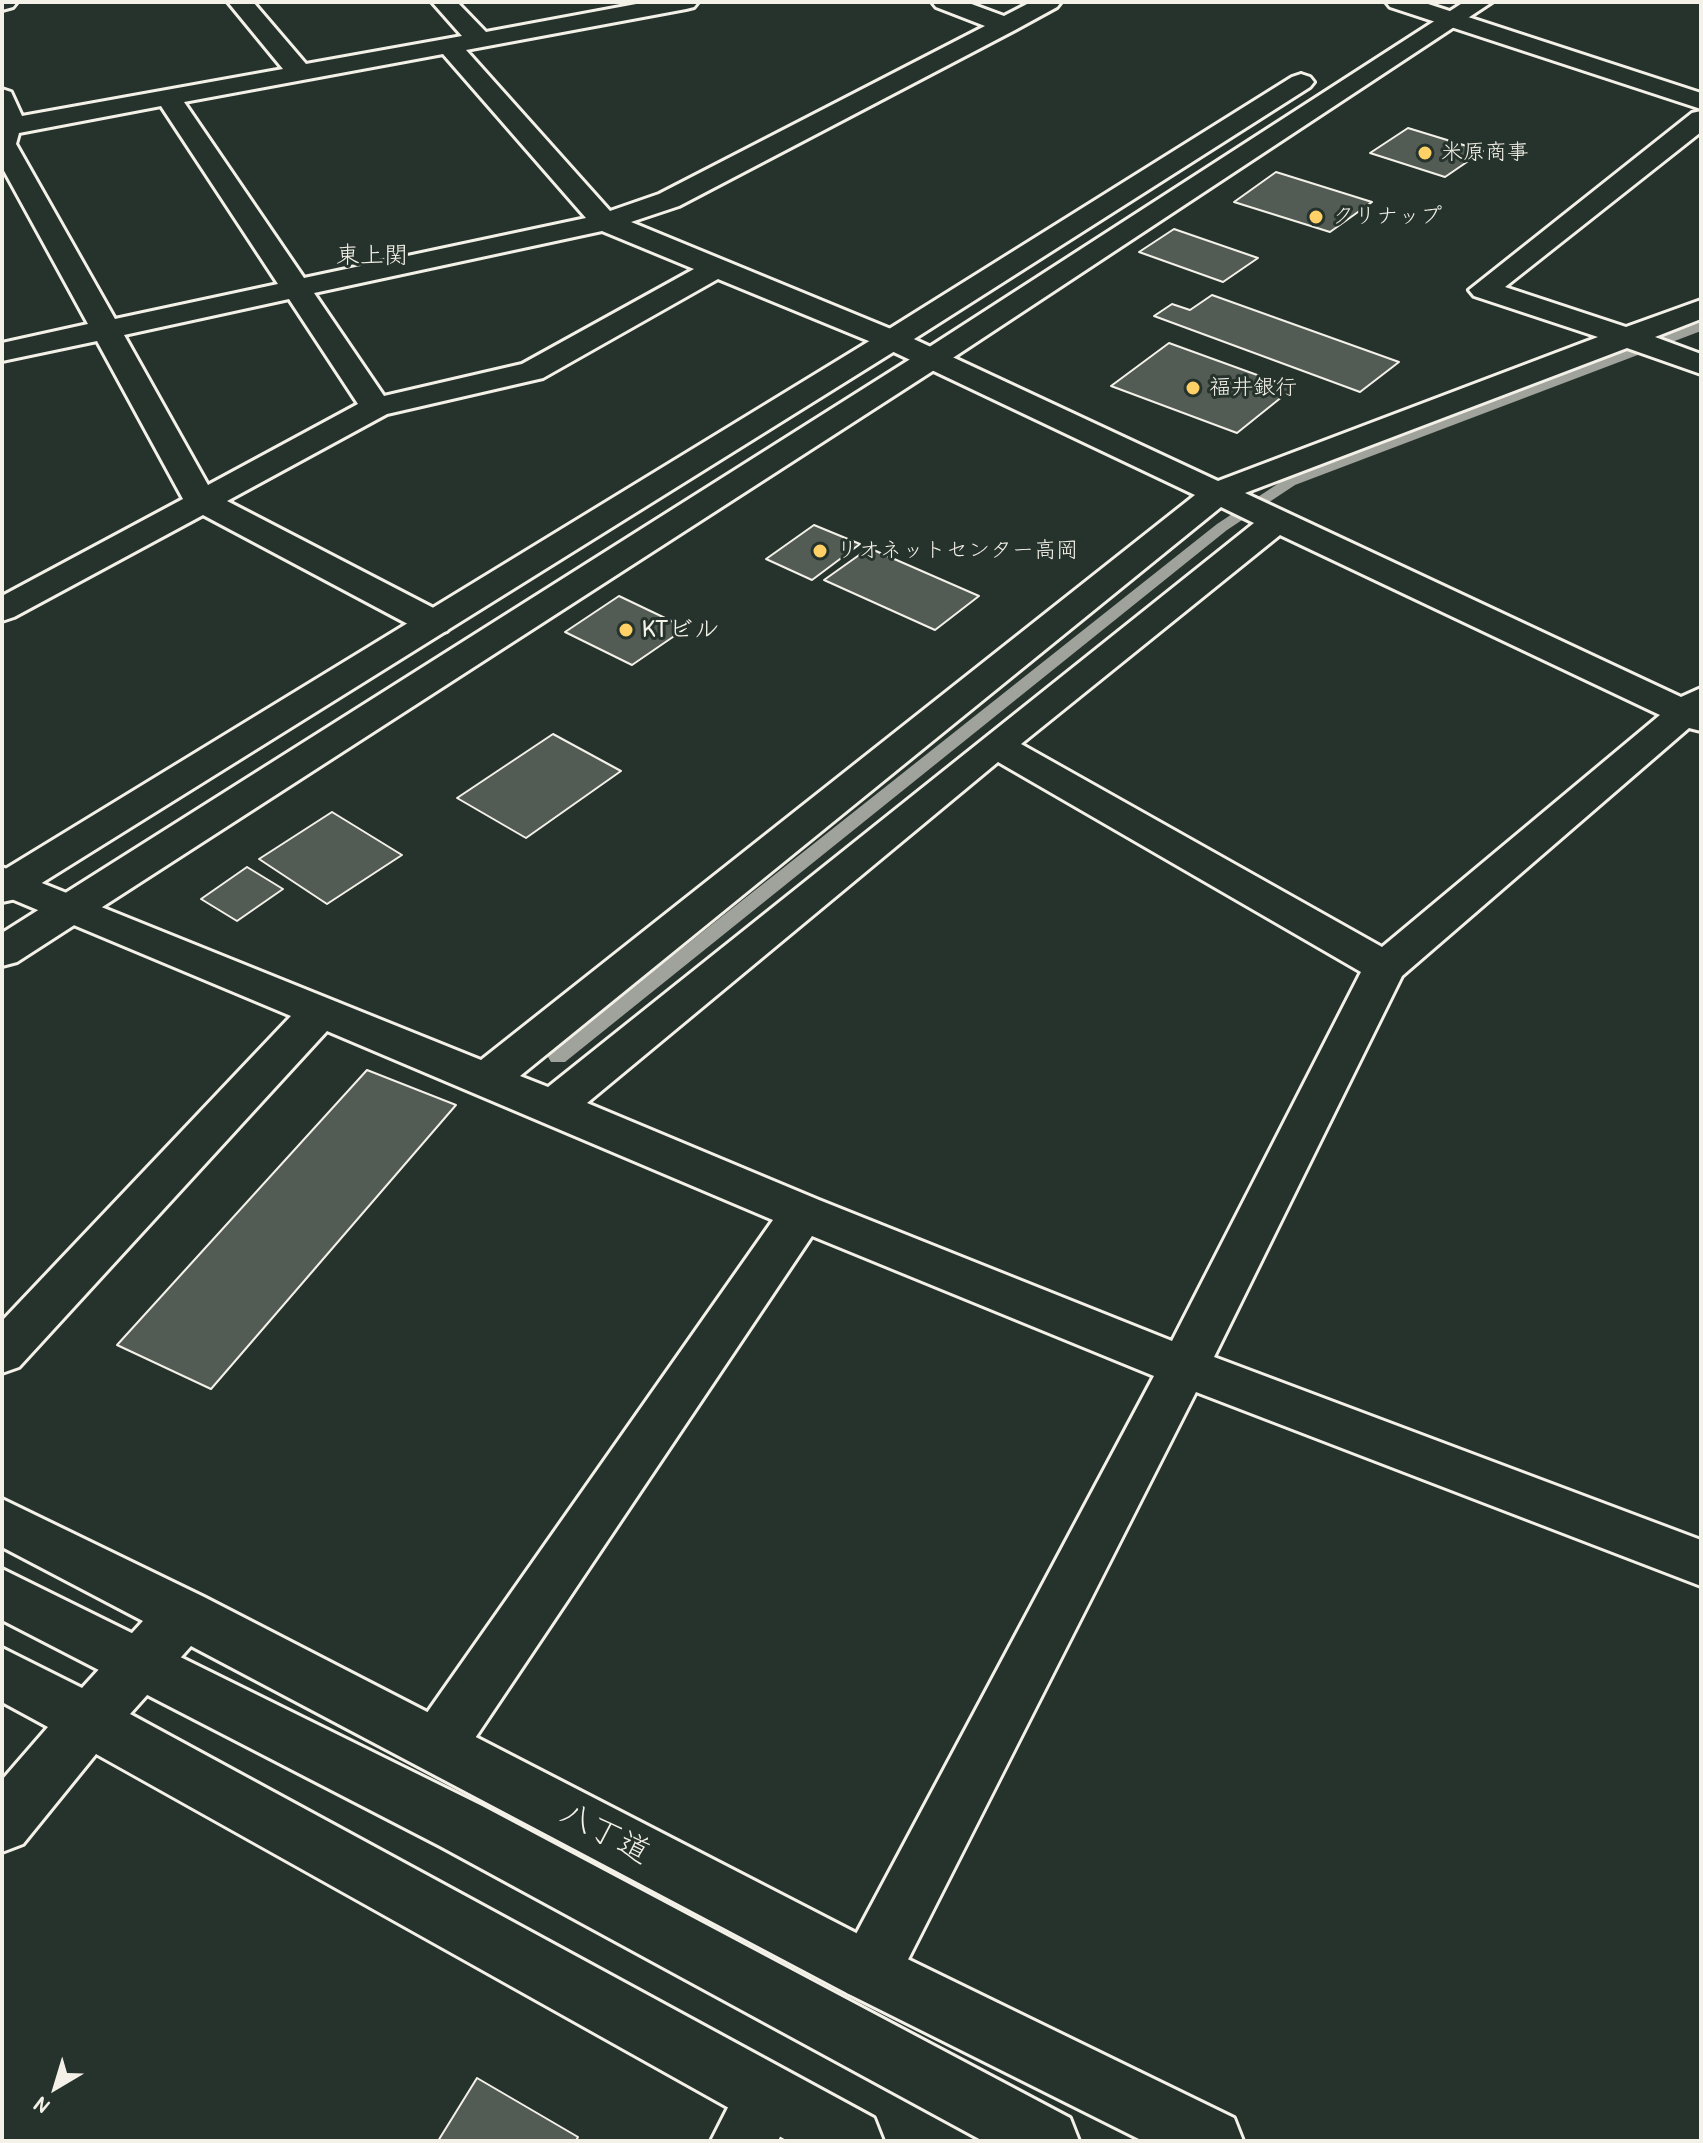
<!DOCTYPE html>
<meta charset="utf-8">
<style>
body{margin:0}
#map{position:relative;width:1703px;height:2143px;overflow:hidden;background:#26332d;font-family:"Patrick Hand",sans-serif}
canvas{display:block}
.frame{position:absolute;inset:0;border:4px solid #f4f1e8;pointer-events:none}
.north{position:absolute;left:16px;top:2047px;width:80px;height:80px;-webkit-text-stroke:6px #26332d;paint-order:stroke;rotate:218deg;font-size:22px;font-weight:700;line-height:32px;text-align:center;color:#f4f1e8}
.north::after{content:'';display:block;margin:auto;width:28px;height:36px;background:#f4f1e8;clip-path:polygon(50% 0,100% 100%,50% 72%,0 100%)}
</style>
<div id="map">
<canvas width="1703" height="2143"></canvas>
<div class="frame"></div>
<div class="north">N</div>
</div>
<script>
const context = document.querySelector('canvas').getContext('2d');
context.lineJoin = 'round';
const poly = rows => new Path2D(rows.map(r => 'M' + r).join(''));
function fill(path, color) { context.fillStyle = color; context.fill(path, 'evenodd'); }
function stroke(path, color, width, dash) { context.strokeStyle = color; context.lineWidth = width; context.lineCap = dash ? 'butt' : 'round'; context.setLineDash(dash || []); context.stroke(path); }
function label(font, color, halo, rows, align = 'center') {
  context.font = font + ' "Patrick Hand","Klee One",sans-serif'; context.lineWidth = 6; context.setLineDash([]); context.textBaseline = 'middle'; context.strokeStyle = halo; context.fillStyle = color; for (const [text, x, y, turn = 0] of rows) {
    context.save(); context.translate(x, y); context.rotate((+turn || 0) * Math.PI / 180); context.textAlign = isNaN(turn) ? turn : align; if (halo) context.strokeText(text, 0, 0); context.fillText(text, 0, 0); context.restore();
  }
}
fill(poly([
 [1701,322,1701,331,1295,485,1227,530,565,1062,551,1062,548,1057,551,1052,1217,524,1285,479,1701,322]
]), '#9fa39b');
const building = poly([
 [1408,128,1483,151,1445,177,1370,153,1408,128],
 [1276,172,1372,202,1330,232,1234,202,1276,172],
 [1174,229,1258,258,1223,282,1139,252,1174,229],
 [1212,295,1399,362,1360,392,1154,316,1172,304,1190,310,1212,295],
 [1169,343,1293,388,1237,433,1111,386,1169,343],
 [814,525,860,544,812,580,766,559,814,525],
 [869,548,979,596,935,630,824,580,869,548],
 [619,596,686,628,632,665,565,632,619,596],
 [553,734,621,771,526,838,457,798,553,734],
 [332,812,402,855,327,904,259,859,332,812],
 [247,867,283,889,237,921,201,899,247,867],
 [367,1070,456,1105,211,1389,117,1345,367,1070],
 [477,2078,578,2137,576,2141,438,2141,477,2078]
]);
fill(building, '#525c55');
stroke(building, '#f4f1e8', 2);
const pedestrian = poly([
 [2,1569,482,1806,1070,2118,1079,2141,983,2141,440,1846,2,1620,2,1569]
]);
const minor = poly([
 [2,2,17,2,13,7,2,10,2,2],
 [228,2,253,2,306,64,462,36,432,2,457,2,486,32,647,2,698,2,694,7,686,9,466,50,610,211,659,194,985,26,936,7,932,2,966,2,1004,16,1031,2,1061,2,1057,7,1015,30,679,206,631,222,903,334,1218,481,1598,337,1474,296,1469,290,1692,113,1701,111,1701,132,1505,287,1626,327,1701,300,1701,319,1655,337,1701,354,1701,374,1627,348,1245,493,1681,697,1701,688,1701,731,1689,728,1402,976,1214,1357,1701,1540,1701,1586,1196,1392,891,1993,869,2002,847,1993,839,1972,847,1951,1154,1376,812,1236,457,1765,437,1772,417,1765,409,1746,417,1727,773,1220,327,1031,19,1367,2,1373,2,1321,291,1016,2,895,2,867,481,1060,1195,495,881,346,718,279,543,378,387,414,227,501,447,615,452,623,447,631,434,634,421,631,203,515,14,617,2,621,2,596,183,499,97,341,2,361,2,343,88,324,2,167,2,89,11,92,22,116,283,69,228,2],
 [443,54,586,218,304,278,184,102,443,54],
 [161,106,278,284,115,319,16,144,19,133,161,106],
 [602,231,694,269,522,364,384,396,314,293,602,231],
 [289,299,358,404,208,485,124,335,289,299],
 [1221,507,1254,523,548,1087,520,1076,1221,507],
 [1280,535,1660,715,1382,947,1021,744,1280,535],
 [998,762,1361,972,1172,1341,819,1200,587,1103,998,762],
 [1386,2,1422,2,1701,93,1701,109,1390,7,1386,2],
 [767,2064,789,2074,799,2096,778,2141,711,2141,745,2074,767,2064]
]);
const tertiary = poly([
 [1464,2,1492,2,942,365,17,962,2,966,2,933,920,353,1464,2],
 [1301,74,1310,77,1314,82,1310,87,903,346,16,899,2,902,2,871,881,334,1292,77,1301,74],
 [2,1499,204,1597,891,1951,1234,2118,1243,2141,1143,2141,847,1993,191,1646,130,1714,874,2118,883,2141,788,2141,96,1754,23,1844,2,1852,2,1780,48,1727,2,1702,2,1648,82,1688,143,1621,2,1547,2,1499]
]);
stroke(pedestrian, '#f4f1e8', 6);
stroke(minor, '#f4f1e8', 6);
stroke(tertiary, '#f4f1e8', 6);
fill(pedestrian, '#26332d');
fill(minor, '#26332d');
fill(tertiary, '#26332d');
for (const [x, y, r, color] of [
 [1425,153,8,"#ffd166"],
 [1316,217,8,"#ffd166"],
 [1193,388,8,"#ffd166"],
 [820,551,8,"#ffd166"],
 [626,630,8,"#ffd166"]
]) { const dot = new Path2D(); dot.arc(x, y, r, 0, 2 * Math.PI); context.fillStyle = color; context.fill(dot); stroke(dot, '#26332d', 3); }
label('22px', '#f4f1e8', '#26332d', [
 ["米原商事",1441,153],
 ["クリナップ",1332,217],
 ["福井銀行",1209,388],
 ["リオネットセンター高岡",836,551]
], 'left');
label('24px', '#f4f1e8', '#26332d', [
 ["東上関",372,257]
]);
label('26px', '#f4f1e8', '#26332d', [
 ["KTビル",642,630]
], 'left');
label('32px', '#f4f1e8', '#26332d', [
 ["八丁道",605,1834,28]
]);
</script>
